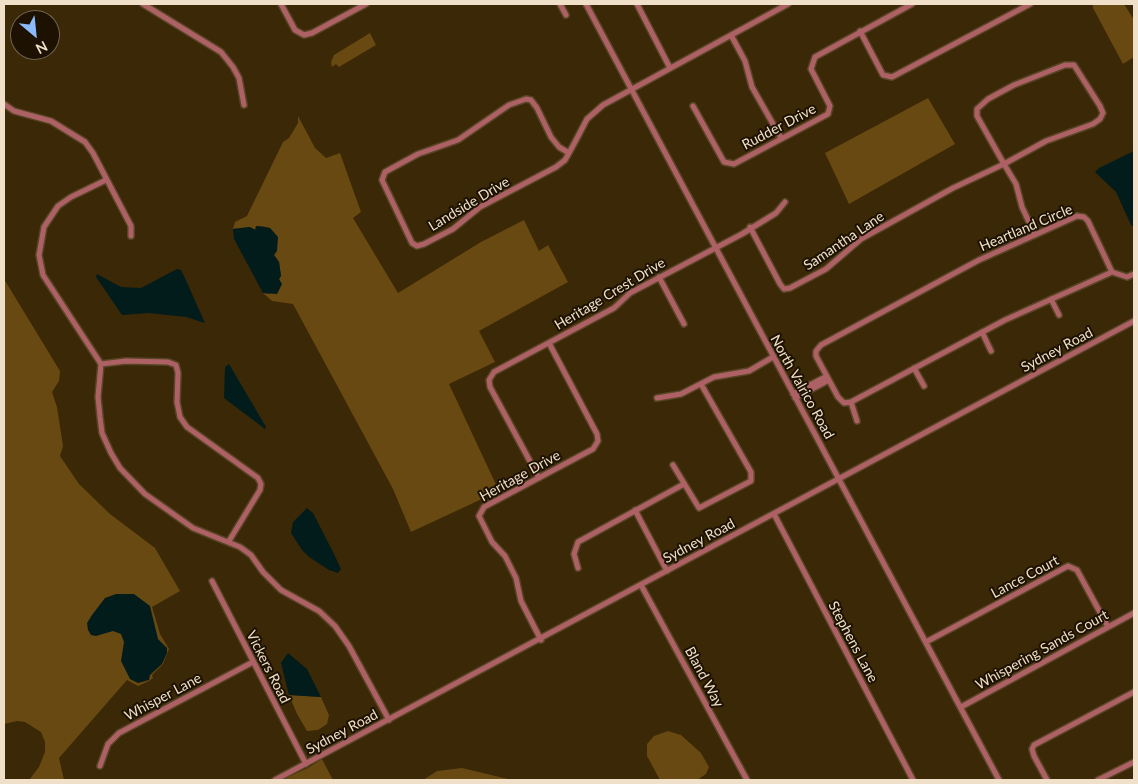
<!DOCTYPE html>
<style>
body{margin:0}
#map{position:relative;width:1138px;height:784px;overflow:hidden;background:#3b2806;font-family:Lato,sans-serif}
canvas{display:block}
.frame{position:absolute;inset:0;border:5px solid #f0e0ca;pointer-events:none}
.north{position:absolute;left:10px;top:10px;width:50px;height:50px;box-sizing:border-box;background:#1d1202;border:1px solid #716452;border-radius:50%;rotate:152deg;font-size:14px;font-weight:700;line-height:20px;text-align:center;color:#f0e0ca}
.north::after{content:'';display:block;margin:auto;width:18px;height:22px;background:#8bbafc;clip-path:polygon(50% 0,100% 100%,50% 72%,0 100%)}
</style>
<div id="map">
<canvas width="1138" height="784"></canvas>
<div class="frame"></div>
<div class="north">N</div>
</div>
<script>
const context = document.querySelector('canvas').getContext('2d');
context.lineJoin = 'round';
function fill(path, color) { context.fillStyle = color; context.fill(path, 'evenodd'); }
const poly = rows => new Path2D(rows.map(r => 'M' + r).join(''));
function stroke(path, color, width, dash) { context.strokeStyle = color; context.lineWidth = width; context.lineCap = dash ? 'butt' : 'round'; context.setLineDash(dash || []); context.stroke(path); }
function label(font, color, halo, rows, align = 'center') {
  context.font = font + ' Lato,sans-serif'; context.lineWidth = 4; context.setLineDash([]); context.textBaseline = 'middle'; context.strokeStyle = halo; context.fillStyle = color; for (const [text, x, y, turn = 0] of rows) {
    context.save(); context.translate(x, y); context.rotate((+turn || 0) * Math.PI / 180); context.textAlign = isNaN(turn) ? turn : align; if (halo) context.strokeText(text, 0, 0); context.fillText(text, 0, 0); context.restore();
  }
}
fill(poly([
 [1093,4,1124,4,1134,20,1134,57,1123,64,1093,8],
 [370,33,376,45,339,67,336,64,332,67,331,62,334,55],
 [928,98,955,144,849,204,825,153],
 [298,116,315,148,326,158,340,153,361,212,353,218,398,293,481,242,524,220,539,251,548,245,568,282,479,331,495,362,449,384,499,491,411,532,393,489,293,304,272,301,263,293,270,294,281,276,279,262,274,255,277,237,270,228,262,226,256,226,256,230,250,227,233,229,235,222,247,216,283,142,289,138,298,123],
 [4,279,60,371,59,381,52,392,57,407,63,446,60,456,79,484,110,514,155,548,180,591,152,607,160,634,169,649,163,664,152,675,153,678,149,681,138,686,127,680,59,758,64,780,29,780,39,767,45,752,45,742,41,732,25,722,17,721,4,724],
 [289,695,321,697,329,715,327,724,318,730,307,731,297,714],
 [668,731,681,735,701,753,709,767,706,774,697,780,660,780,647,756,647,744,654,736],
 [322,759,333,780,281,780,308,768],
 [462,768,508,779,510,780,423,780,437,771]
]), '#684911');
fill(poly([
 [1134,151,1134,227,1131,225,1116,192,1095,172,1099,168],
 [256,226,270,228,278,237,277,251,274,255,279,262,281,276,279,279,282,284,277,294,263,293,234,239,233,229,250,227,255,230],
 [177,269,181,270,184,276,205,323,186,317,149,313,122,315,96,277,97,274,121,287,141,288],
 [229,364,266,427,265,429,224,398,225,367],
 [307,508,313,513,333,552,341,569,338,573,329,570,309,557,302,550,291,533,293,522],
 [116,594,134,594,150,606,158,639,167,648,167,653,162,664,150,675,149,680,138,683,130,679,121,661,124,642,121,634,113,631,96,636,91,635,88,630,87,623,92,615,105,598],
 [288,653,307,669,321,697,289,695,281,663]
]), '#021c1c');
const minor = poly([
 [143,4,221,52,233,67,239,78,244,105],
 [281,4,295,30,304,35,312,33,366,4],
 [560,4,566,15],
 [586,4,999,780],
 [637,4,670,68],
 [860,31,883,75,892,77,1030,4],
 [731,35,745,61,752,87,781,138],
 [4,104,14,111,51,121,85,142,93,153,131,226,131,236],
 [693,106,724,162,734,164,828,114,830,106,811,69,815,57,912,4],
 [569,153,559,147,551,137,537,108,531,100,526,99,509,105,458,140,418,154,385,172,382,180,412,243,417,246,424,244,453,229,480,207,556,167,565,160,569,153,575,142,587,119,603,105,788,4],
 [106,180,71,197,58,206,44,227,39,255,43,275,101,364,98,397,100,417,102,433,111,453,120,468,145,494,193,528,240,547,251,555,263,572,281,590,319,611,335,626,349,646,389,720],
 [1077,216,1084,217,1088,221,1112,272,1005,320,851,402,844,403,838,397,816,356,816,351,821,345,979,260,1077,216],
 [750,227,780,284,784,289,790,288,826,269,861,239,953,188,1004,164,1046,141,1093,124,1100,119,1103,113,1100,106,1074,65,1065,65,1014,85,988,99,977,109,977,116,1004,164,1016,184,1022,207,1035,235],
 [1112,272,1127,277,1134,274],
 [659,277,684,324],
 [1051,299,1059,315],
 [982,332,991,351],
 [101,364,126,361,168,362,176,365,178,373,177,402,180,417,187,427,258,478,261,484,260,490,229,541],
 [914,368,924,386],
 [793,394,827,376],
 [657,398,681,394,714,377,749,371,773,357],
 [795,398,829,380],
 [851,402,857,421],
 [673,465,699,508,751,481,751,472,701,384],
 [539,478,490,387,489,380,494,372,614,308,630,293,742,234,776,213,785,202],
 [635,510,667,571],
 [774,514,913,780],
 [578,568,574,554,578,542,684,484],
 [212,581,306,764],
 [641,585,747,780],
 [541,640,521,601,516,578,505,556,492,542,479,516,484,507,593,449,598,441,597,434,549,343],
 [926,642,1068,566,1077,570,1108,627],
 [961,707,1134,613],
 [100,766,108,744,119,733,253,662],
 [275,780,1134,321],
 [1047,780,1034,756,1032,749,1034,745,1134,692],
 [1098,780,1134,762]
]);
stroke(minor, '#584525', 8);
stroke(minor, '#ae6165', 5);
label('14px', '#f0e0ca', '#1d1202', [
 ["Rudder Drive",779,127,-28],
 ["Landside Drive",469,204,-31],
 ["Heartland Circle",1026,228,-23],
 ["Samantha Lane",844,241,-34],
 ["Heritage Crest Drive",610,294,-31],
 ["Sydney Road",1057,350,-28],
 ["North Valrico Road",802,387,61],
 ["Heritage Drive",520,476,-29],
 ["Sydney Road",699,541,-28],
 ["Lance Court",1025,577,-28],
 ["Stephens Lane",853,642,62],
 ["Whispering Sands Court",1042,650,-29],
 ["Vickers Road",268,667,63],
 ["Bland Way",704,677,62],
 ["Whisper Lane",163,697,-28],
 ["Sydney Road",342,732,-28]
]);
</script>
